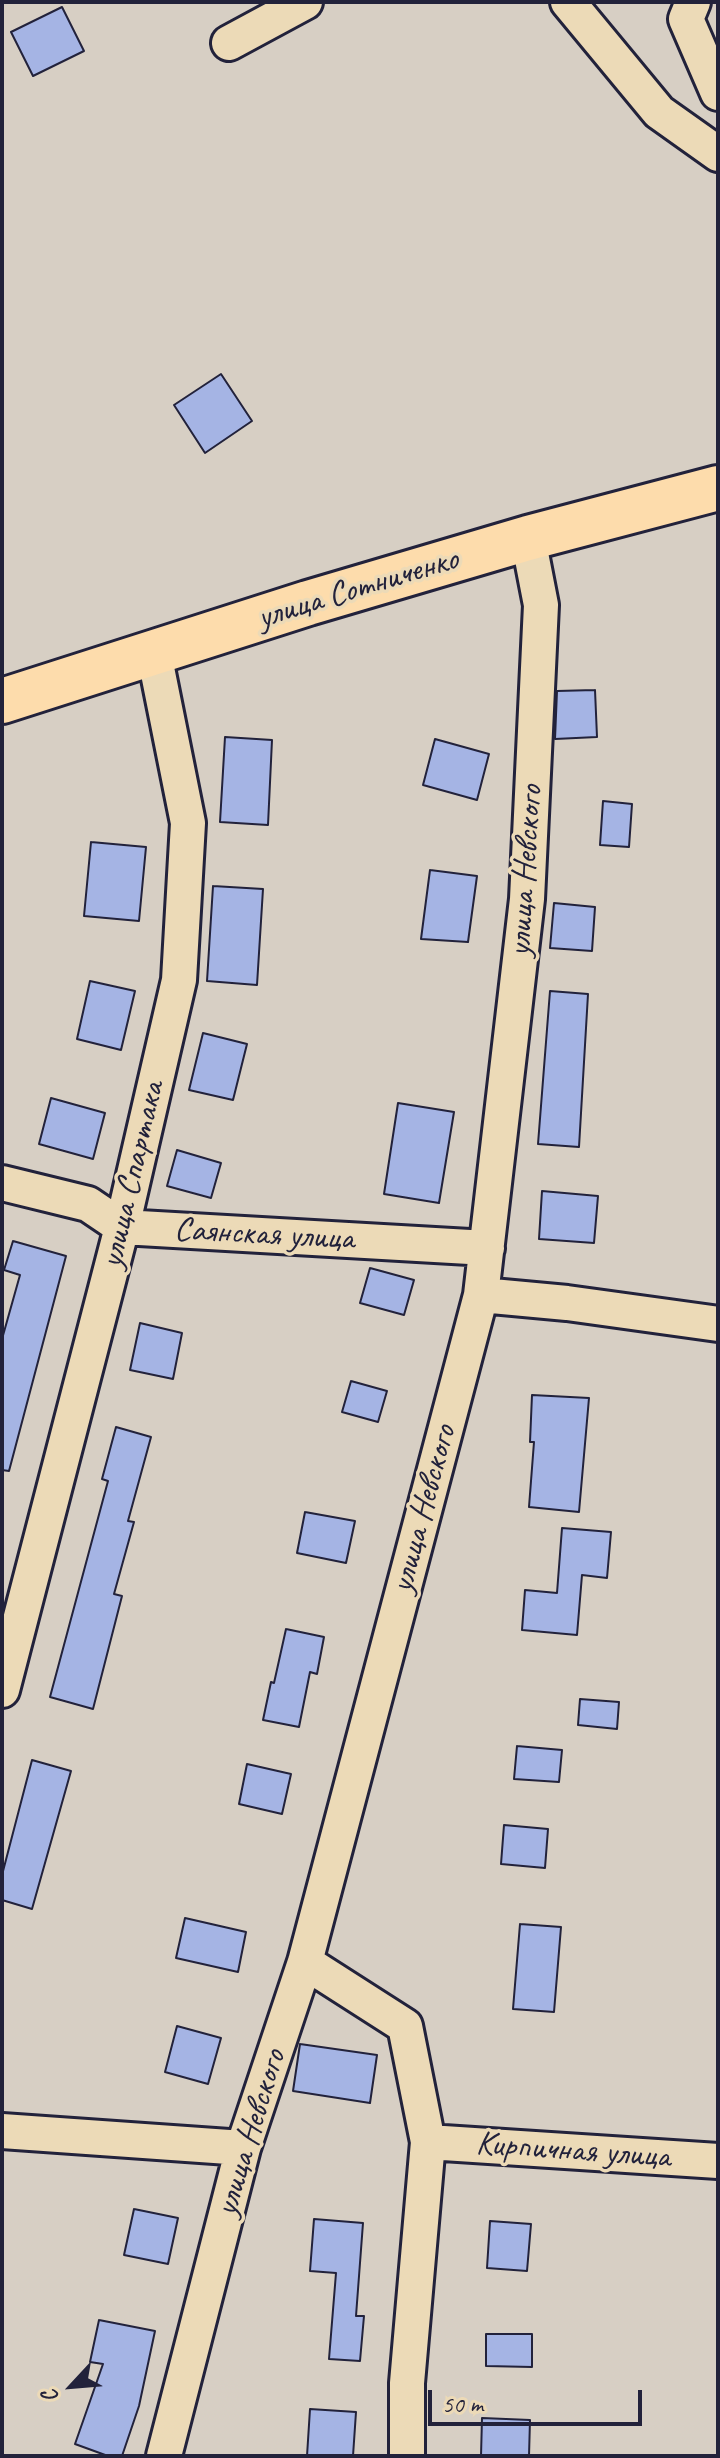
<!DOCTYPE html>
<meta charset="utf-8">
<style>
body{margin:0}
#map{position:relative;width:720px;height:2458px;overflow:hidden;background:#d7cfc4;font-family:Caveat,sans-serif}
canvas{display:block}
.frame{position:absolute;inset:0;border:4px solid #22223b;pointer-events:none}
.north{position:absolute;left:32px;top:2346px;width:80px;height:80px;-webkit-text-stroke:6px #ecdab7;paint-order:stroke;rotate:244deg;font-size:22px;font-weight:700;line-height:32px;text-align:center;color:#22223b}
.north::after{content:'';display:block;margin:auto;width:28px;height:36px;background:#22223b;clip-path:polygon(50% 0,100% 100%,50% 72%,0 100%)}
.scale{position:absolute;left:428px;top:2390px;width:214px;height:36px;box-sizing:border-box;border:4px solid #22223b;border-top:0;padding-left:10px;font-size:24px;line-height:28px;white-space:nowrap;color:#22223b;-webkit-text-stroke:6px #ecdab7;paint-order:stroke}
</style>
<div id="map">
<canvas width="720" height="2458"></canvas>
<div class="frame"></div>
<div class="north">С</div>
<div class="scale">50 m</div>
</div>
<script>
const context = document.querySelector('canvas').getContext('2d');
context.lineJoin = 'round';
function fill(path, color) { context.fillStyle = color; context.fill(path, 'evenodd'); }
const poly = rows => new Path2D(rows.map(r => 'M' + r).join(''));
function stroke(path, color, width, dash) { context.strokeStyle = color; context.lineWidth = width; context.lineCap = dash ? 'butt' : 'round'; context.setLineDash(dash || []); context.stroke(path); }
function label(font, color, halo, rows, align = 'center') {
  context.font = font + ' Caveat,sans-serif'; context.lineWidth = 7; context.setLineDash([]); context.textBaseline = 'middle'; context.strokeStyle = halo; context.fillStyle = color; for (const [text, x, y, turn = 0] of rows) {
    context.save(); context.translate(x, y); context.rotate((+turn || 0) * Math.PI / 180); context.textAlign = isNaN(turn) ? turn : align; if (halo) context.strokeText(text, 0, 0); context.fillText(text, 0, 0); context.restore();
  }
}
const building = poly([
 [62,7,84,51,33,76,11,32,62,7],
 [221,374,252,421,205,453,174,405,221,374],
 [595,690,597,737,555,739,557,691,595,690],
 [225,737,272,740,268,825,220,822,225,737],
 [435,739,489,754,477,800,423,785,435,739],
 [603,801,632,804,629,847,600,845,603,801],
 [91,842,146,847,139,921,84,916,91,842],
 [430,870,477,876,468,942,421,939,430,870],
 [213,886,263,889,257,985,207,981,213,886],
 [554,903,595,907,592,951,550,948,554,903],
 [90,981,135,991,121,1050,77,1039,90,981],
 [550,991,588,994,579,1147,538,1144,550,991],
 [203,1033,247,1044,233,1100,189,1090,203,1033],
 [51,1098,105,1113,93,1159,39,1144,51,1098],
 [398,1103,454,1112,439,1203,384,1194,398,1103],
 [177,1150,221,1163,211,1198,167,1186,177,1150],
 [542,1191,598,1196,594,1243,539,1239,542,1191],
 [13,1241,66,1256,9,1471,2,1470,2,1339,20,1275,4,1270,13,1241],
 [370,1268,414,1280,404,1315,360,1303,370,1268],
 [140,1323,182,1333,173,1379,130,1370,140,1323],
 [351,1381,387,1391,378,1422,342,1412,351,1381],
 [532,1395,589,1398,579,1512,529,1507,534,1442,530,1442,532,1395],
 [116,1427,151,1437,128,1521,134,1522,114,1594,122,1596,93,1709,50,1697,108,1481,102,1479,116,1427],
 [305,1512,355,1521,346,1563,297,1553,305,1512],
 [562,1528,611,1532,607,1578,582,1575,577,1635,522,1630,525,1590,557,1593,562,1528],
 [286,1629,324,1637,317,1674,310,1672,299,1727,263,1720,271,1682,274,1683,286,1629],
 [580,1699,619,1702,617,1729,578,1725,580,1699],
 [517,1746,562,1750,559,1782,514,1779,517,1746],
 [32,1760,71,1771,32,1909,2,1900,2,1875,32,1760],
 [247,1764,291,1774,282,1814,239,1804,247,1764],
 [504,1825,548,1829,545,1868,501,1864,504,1825],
 [185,1918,246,1932,238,1972,176,1958,185,1918],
 [520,1924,561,1927,554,2012,513,2009,520,1924],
 [177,2026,221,2038,208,2084,165,2072,177,2026],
 [300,2044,377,2055,370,2103,293,2091,300,2044],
 [134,2209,178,2218,168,2264,124,2255,134,2209],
 [314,2219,363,2223,356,2316,364,2316,360,2361,329,2359,336,2273,310,2271,314,2219],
 [490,2221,531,2224,527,2271,487,2268,490,2221],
 [99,2320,155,2331,139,2406,122,2456,108,2456,75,2444,103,2364,90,2362,99,2320],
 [486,2334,532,2334,532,2367,486,2366,486,2334],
 [310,2409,356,2412,353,2456,307,2456,310,2409],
 [482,2418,530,2420,529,2456,481,2456,482,2418]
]);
fill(building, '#a5b4e4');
stroke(building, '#22223b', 2);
const street = poly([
 [568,2,659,112,718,154],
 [693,2,686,19,718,93],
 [229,43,305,2],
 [2,1183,88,1204,122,1227,487,1248],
 [481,1295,567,1303,718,1324],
 [2,1690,122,1227,179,980,188,823,154,653],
 [305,1962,405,2026,428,2142,407,2383,407,2456],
 [2,2131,243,2148],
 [428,2142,718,2161],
 [164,2456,243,2148,305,1962,481,1295,527,899,541,605,528,538]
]);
const primary = poly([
 [2,701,308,603,528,538,718,488]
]);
stroke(street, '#22223b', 40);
stroke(primary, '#22223b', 50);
stroke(street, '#ecdab7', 34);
stroke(primary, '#fddcac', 44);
label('34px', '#22223b', '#ecdab7', [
 ["улица Сотниченко",358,589,-17],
 ["улица Невского",526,871,-86],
 ["улица Спартака",133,1175,-77],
 ["Саянская улица",264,1235,3],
 ["улица Невского",424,1509,-75],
 ["улица Невского",251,2133,-73],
 ["Кирпичная улица",573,2151,4]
]);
</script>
